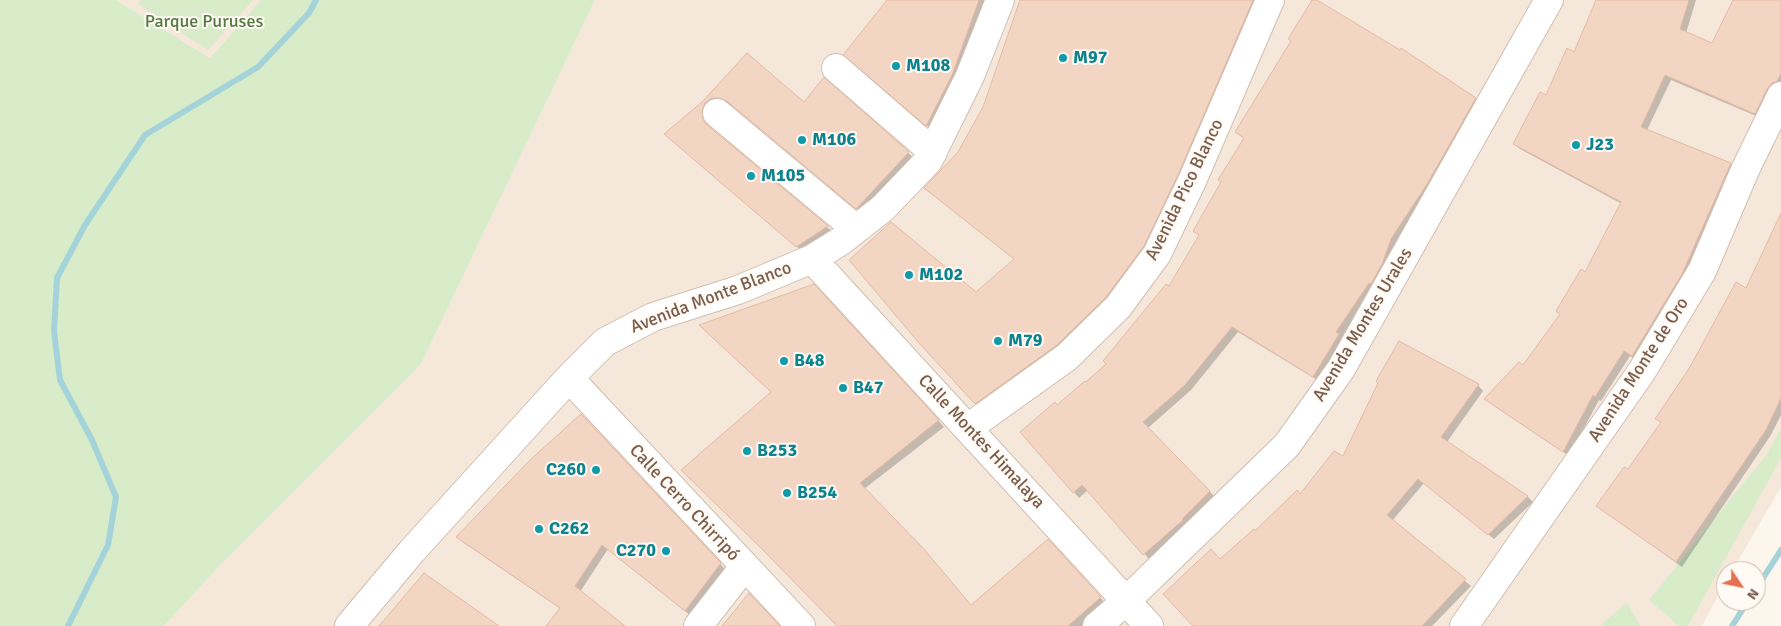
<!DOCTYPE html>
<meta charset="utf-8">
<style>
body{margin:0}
#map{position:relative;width:1781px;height:626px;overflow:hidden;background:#fdf6ec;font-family:Signika,sans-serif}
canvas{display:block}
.north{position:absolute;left:1716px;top:561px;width:50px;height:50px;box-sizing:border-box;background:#fffaf3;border:1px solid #cabbb1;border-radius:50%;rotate:124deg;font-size:14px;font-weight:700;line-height:20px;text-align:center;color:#7a5c4d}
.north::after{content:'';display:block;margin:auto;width:18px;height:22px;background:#e76f51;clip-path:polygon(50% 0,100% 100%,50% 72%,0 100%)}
</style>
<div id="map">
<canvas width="1781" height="626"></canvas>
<div class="north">N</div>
</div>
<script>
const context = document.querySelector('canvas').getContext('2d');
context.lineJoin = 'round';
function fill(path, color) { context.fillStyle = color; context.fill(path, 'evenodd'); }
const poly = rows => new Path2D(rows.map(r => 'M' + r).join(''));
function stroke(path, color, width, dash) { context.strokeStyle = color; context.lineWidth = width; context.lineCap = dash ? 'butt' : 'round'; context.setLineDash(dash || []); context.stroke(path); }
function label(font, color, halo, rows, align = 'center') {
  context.font = font + ' Signika,sans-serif'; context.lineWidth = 4; context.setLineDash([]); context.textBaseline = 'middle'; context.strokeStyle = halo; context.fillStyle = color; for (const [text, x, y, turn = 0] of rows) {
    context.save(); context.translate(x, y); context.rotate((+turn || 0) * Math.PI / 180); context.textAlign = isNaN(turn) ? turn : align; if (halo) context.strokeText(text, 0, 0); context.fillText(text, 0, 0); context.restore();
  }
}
fill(poly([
 [116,0,261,0,210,58],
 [595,0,1781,0,1781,487,1732,571,1726,571,1726,581,1702,626,164,626,225,560,421,364]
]), '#f5e8da');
fill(poly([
 [0,0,116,0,210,58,261,0,595,0,421,364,225,560,164,626,0,626],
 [141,0,253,0,208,50,138,4],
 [1781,428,1781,458,1688,626,1679,626,1649,600,1767,454],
 [1627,603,1640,626,1601,626,1604,622]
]), '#d8ecc9');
fill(poly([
 [889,0,986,0,957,81,932,130,850,60],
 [1022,0,1261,0,1149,252,1062,350,981,408,976,403,1016,259,959,152,984,108],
 [1314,0,1475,99,1481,104,1375,288,1341,338,1344,340,1319,381,1238,332,1191,390,1148,428,1215,497,1149,559,1088,490,1079,498,1074,492,1057,406,1107,364,1169,288,1200,236,1195,231,1245,139,1236,132,1292,41],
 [1598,0,1696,0,1686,33,1713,44,1734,0,1781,0,1781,87,1761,118,1671,80,1647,130,1731,164,1736,169,1687,280,1638,361,1630,356,1601,401,1599,400,1569,456,1492,404,1524,367,1561,315,1586,273,1622,204,1520,149,1514,144,1575,53],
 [747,55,804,104,824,79,914,158,862,213,734,106,726,103,707,117,708,126,711,130,833,232,803,252,671,139],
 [1781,216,1781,415,1771,435,1682,567,1598,506,1628,471,1662,423,1657,418,1747,289],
 [819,291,944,427,864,489,971,606,1053,546,1106,604,1081,626,838,626,773,392],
 [1478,385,1483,391,1447,442,1528,497,1533,502,1494,539,1424,483,1392,521,1471,586,1432,626,1195,626,1220,560,1300,496,1344,458],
 [581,416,726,570,691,616,608,549,580,592,623,626,547,626,561,609,464,543,458,537]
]), '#0003');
stroke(poly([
 [1756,589,1781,550],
 [68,626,108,545,116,497,92,440,60,380,54,331,57,278,85,225,145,135,258,67,309,13,316,0],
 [1732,626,1748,601]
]), '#a5d3da', 6);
const building = poly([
 [887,0,979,0,952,75,926,126,843,55,887,0],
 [1020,0,1253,0,1178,175,1144,246,1106,297,1057,345,975,404,919,343,849,260,891,222,976,292,1014,259,924,188,958,152,983,107,1020,0],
 [1312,0,1317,0,1400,50,1401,48,1476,98,1427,184,1391,239,1382,264,1371,284,1369,283,1336,332,1339,334,1313,377,1232,327,1185,385,1143,422,1210,491,1182,519,1183,520,1143,555,1082,485,1073,493,1020,432,1055,402,1057,405,1085,381,1086,382,1106,364,1103,361,1166,284,1169,286,1199,235,1193,231,1221,182,1218,180,1244,138,1235,132,1291,41,1288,39,1312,0],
 [1596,0,1689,0,1680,29,1712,43,1733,0,1781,0,1781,73,1777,81,1772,83,1767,89,1755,114,1665,75,1641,127,1731,163,1682,274,1632,356,1624,351,1595,397,1593,395,1563,452,1484,399,1519,362,1523,365,1560,314,1556,311,1581,269,1585,272,1621,202,1513,144,1540,92,1546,95,1567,48,1574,52,1596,0],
 [747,53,804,102,824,77,909,152,856,209,727,101,719,98,712,98,705,103,702,111,703,119,707,125,828,226,796,247,664,134,702,102,747,53],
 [1781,213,1781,398,1766,430,1676,562,1596,506,1624,467,1628,469,1661,422,1655,419,1690,367,1736,282,1746,288,1781,213],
 [814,284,939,420,860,483,923,548,971,605,1048,539,1101,597,1068,626,837,626,763,550,681,470,771,392,699,325,814,284],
 [1399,341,1479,384,1441,437,1528,496,1488,535,1418,479,1387,515,1466,579,1422,626,1193,626,1163,594,1211,549,1220,559,1254,529,1256,530,1297,490,1300,494,1334,451,1343,456,1378,383,1376,381,1399,341],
 [581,414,721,563,685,611,602,545,575,586,625,626,546,626,560,608,456,537,530,460,581,414],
 [424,573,499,626,379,626,424,573],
 [749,593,780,626,722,626,749,593]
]);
fill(building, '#f3d5c3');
stroke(building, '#e6bba3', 1);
const minor = poly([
 [836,68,933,152],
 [717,113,856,229],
 [812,259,1149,626],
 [569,378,801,626],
 [968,428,1067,357,1118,307,1157,254,1192,181,1270,0],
 [349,626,412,551,569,378,605,342,653,317,738,290,812,259,841,241,883,208,928,161,970,76,1000,0],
 [698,626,744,567],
 [1097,626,1126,601,1287,445,1341,369,1549,0],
 [1464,626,1642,371,1702,271,1745,170,1781,96]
]);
stroke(minor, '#d1beb0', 30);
stroke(minor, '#fff', 28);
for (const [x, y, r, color] of [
 [1063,58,5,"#0f9aa8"],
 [896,66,5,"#0f9aa8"],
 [802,140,5,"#0f9aa8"],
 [1576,145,5,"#0f9aa8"],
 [751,176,5,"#0f9aa8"],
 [909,275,5,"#0f9aa8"],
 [998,341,5,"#0f9aa8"],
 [784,361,5,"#0f9aa8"],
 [843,388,5,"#0f9aa8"],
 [747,451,5,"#0f9aa8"],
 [596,470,5,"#0f9aa8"],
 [787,493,5,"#0f9aa8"],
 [539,529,5,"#0f9aa8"],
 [666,551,5,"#0f9aa8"]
]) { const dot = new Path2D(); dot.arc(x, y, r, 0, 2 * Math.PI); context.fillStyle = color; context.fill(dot); stroke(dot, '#fffaf3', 2); }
label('18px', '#537a41', '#fffaf3', [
 ["Parque Puruses",204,22]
]);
label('bold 18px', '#0d838f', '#fffaf3', [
 ["M97",1073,58],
 ["M108",906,66],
 ["M106",812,140],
 ["J23",1586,145],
 ["M105",761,176],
 ["M102",919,275],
 ["M79",1008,341],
 ["B48",794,361],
 ["B47",853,388],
 ["B253",757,451],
 ["C260",586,470,"right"],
 ["B254",797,493],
 ["C262",549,529],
 ["C270",656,551,"right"]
], 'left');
label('18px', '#7a5c4d', '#fffaf3', [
 ["Avenida Pico Blanco",1185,190,-64],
 ["Avenida Monte Blanco",711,298,-21],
 ["Avenida Montes Urales",1363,325,-59],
 ["Avenida Monte de Oro",1639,370,-57],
 ["Calle Montes Himalaya",981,442,47],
 ["Calle Cerro Chirripó",684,503,47]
]);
</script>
